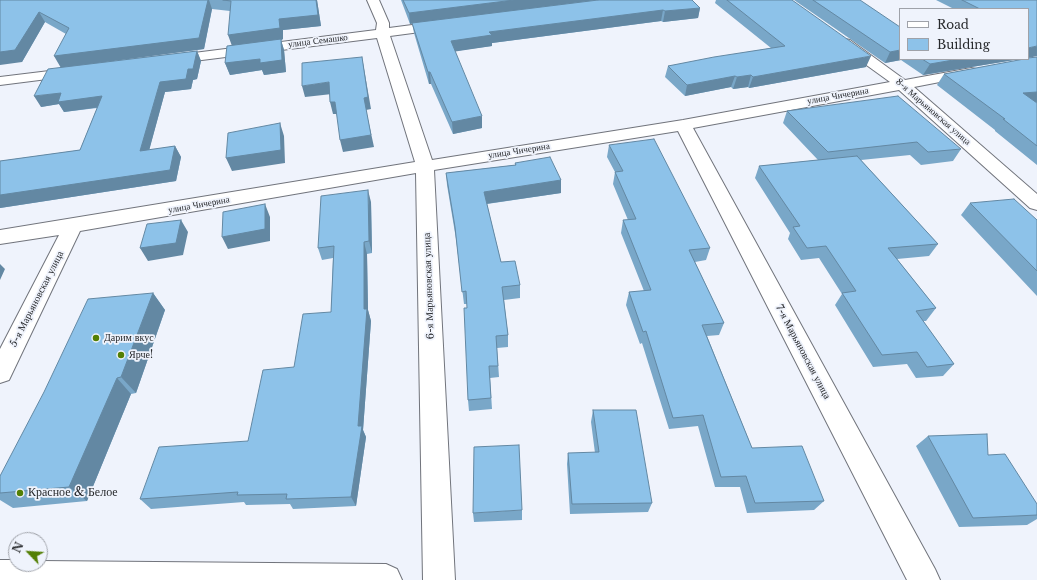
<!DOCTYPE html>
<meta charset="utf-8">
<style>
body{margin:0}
#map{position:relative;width:1037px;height:580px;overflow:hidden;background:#eff3fc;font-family:"Libre Baskerville",serif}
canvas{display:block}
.legend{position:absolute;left:899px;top:8px;width:130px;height:52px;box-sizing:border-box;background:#eff3fc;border:1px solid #9fa2a9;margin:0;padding:5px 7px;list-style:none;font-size:12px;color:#27292c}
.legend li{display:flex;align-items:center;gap:8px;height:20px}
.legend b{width:20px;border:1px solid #9fa2a9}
.north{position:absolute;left:8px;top:532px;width:40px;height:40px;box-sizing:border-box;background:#eff3fc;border:1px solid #9fa2a9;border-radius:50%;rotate:295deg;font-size:11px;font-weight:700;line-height:16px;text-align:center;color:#27292c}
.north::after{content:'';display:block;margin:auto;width:14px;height:18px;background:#537f04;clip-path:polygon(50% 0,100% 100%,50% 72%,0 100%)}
</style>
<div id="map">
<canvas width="1037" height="580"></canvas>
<ul class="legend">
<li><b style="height:5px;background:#fff"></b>Road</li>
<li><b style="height:11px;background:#8dc2e9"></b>Building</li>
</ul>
<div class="north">N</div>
</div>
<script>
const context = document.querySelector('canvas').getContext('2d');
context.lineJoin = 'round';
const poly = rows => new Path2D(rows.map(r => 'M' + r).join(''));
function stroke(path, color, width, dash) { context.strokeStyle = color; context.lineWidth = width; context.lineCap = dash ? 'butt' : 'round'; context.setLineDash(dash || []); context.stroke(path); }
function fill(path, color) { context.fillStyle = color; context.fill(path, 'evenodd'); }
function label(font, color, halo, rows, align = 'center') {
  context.font = font + ' "Libre Baskerville",serif'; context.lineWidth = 3.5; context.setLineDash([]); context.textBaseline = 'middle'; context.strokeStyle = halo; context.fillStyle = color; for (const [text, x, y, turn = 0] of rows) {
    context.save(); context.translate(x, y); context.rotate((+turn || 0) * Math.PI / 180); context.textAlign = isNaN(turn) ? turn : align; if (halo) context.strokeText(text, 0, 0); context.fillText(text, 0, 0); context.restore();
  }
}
const street = poly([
 [367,0,379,0,389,23,389,28,443,21,448,22,450,25,448,28,443,29,390,36,432,160,683,120,890,82,840,46,838,43,840,40,845,39,850,40,905,80,971,68,976,69,978,72,976,75,914,87,1037,194,1037,210,1030,208,899,90,693,128,935,569,940,580,907,580,678,131,434,170,455,580,423,580,416,173,80,231,9,380,0,383,0,349,59,235,0,244,0,230,415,162,377,38,170,64,165,63,163,60,165,57,170,56,376,30,377,23,367,0],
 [74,68,79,69,81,72,79,75,0,85,0,77,74,68],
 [0,560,16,560,16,564,40,564,40,561,386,564,397,569,402,580,0,580,0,560]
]);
stroke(street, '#71747c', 2);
fill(street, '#fff');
fill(poly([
 [0,0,317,0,321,26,283,30,283,39,281,40,284,50,286,72,264,75,262,70,230,75,225,63,232,45,230,11,212,9,204,49,63,67,197,51,201,61,197,79,193,80,191,89,165,92,149,150,175,146,181,157,176,181,0,208,0,161,80,150,97,108,64,112,59,104,41,107,61,68,66,34,45,22,22,62],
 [401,0,596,0,700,8,698,18,663,22,661,21,492,43,492,46,455,51,482,128,453,134,431,84,429,84,414,33,412,23,410,24],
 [716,0,792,0,866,67,749,88,748,87,733,89,731,87,685,96,665,77,668,66,771,48,715,3],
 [794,0,860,0,900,59,1020,59,923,75,901,60,885,63],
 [936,0,1037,0,1028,9,954,9],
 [1037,57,1037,102,1036,102,1037,103,1037,165,995,131,995,130,937,85,944,74],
 [787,111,961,149,953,161,921,165,910,155,861,160,938,244,929,256,897,259,936,308,926,321,923,321,954,364,943,376,916,378,907,364,873,367,835,305,842,294,819,258,801,260,788,239,790,233,755,178,759,166,818,160,783,123],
 [609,145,710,248,706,260,695,262,724,323,719,335,707,336,752,448,824,501,814,510,747,513,740,487,715,487,698,426,669,429,642,343,640,344,626,305,629,292,644,291,621,233,623,220,628,220,613,184,615,172,607,157],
 [515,163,561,180,561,193,487,204,501,262,520,285,520,298,504,300,508,335,508,347,497,348,499,377,490,378,492,409,469,411,468,400,467,304,464,304,456,239,447,185,446,173,515,165],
 [371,202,372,253,367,254,368,310,371,321,363,430,366,437,356,506,293,509,290,504,246,505,244,502,151,509,140,499,248,441,294,367,331,312,333,258,322,260,318,248],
 [970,203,1037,220,1037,296,961,215],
 [153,293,165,310,136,393,131,394,87,501,13,508,0,500,0,476],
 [593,410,652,503,648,512,570,514,567,464,568,453,595,453,591,422],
 [928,436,1037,504,1037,519,1027,525,959,527,916,446],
 [522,510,522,520,474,522,473,513]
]), '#79a7c8');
fill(poly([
 [208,0,209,0,212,9,204,49,61,68,54,56],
 [316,0,317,0,321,26,283,30,283,39,281,40,284,50,286,72,264,75,262,70,230,75,225,63,232,46,228,35,279,19],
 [514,0,596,0,410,24,409,13],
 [700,8,698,18,663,22,665,11],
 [663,10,661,21,492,43,492,46,452,52,451,41,489,32],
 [39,12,45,22,22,62,0,65,0,52],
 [1037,46,1037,56,1028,58,1028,48],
 [900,50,900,59,902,59,901,60,885,63,890,52],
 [197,51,201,61,197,79,193,80,191,89,165,92,146,162,140,151,160,82,188,69],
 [871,56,866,67,749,88,753,77],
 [362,57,371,109,366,110,374,147,343,152,340,140,364,98],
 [959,59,1020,59,923,75,930,64],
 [428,72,430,72,431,84,429,84],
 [751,75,748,87,733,89,737,77],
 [735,76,731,87,685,96,687,85],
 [329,82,332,94,305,97,302,86],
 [1037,92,1037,102,1015,105,1023,93],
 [61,93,102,96,108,106,64,112,59,104,41,107,34,96],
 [330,102,335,102,338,114,333,114],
 [482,116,482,128,453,134,452,122],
 [280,123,284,136,285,163,232,171,226,158],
 [175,146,181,157,176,181,0,208,0,195],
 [561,180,561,193,485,204,484,192],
 [368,190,371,202,372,253,369,241],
 [265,204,270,217,270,241,228,249,222,237],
 [181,220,188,232,183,255,148,261,140,248],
 [364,242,367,254,368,310,371,321,363,430,366,437,356,506,351,497,358,426,364,309],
 [0,264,5,269,0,280],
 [153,293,165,310,136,393,121,377],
 [117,378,131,394,87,501,69,487]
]), '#6388a3');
const building = poly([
 [0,0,208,0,199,38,54,56,69,28,39,12,15,50,0,52,0,0],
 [223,0,316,0,318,15,279,19,280,28,228,35,231,1,223,0],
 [403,0,514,0,409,13,403,0],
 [598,0,692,0,700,8,665,11,663,10,489,32,492,35,451,41,482,116,452,122,430,72,428,72,412,23,598,0],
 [727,0,792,0,871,56,753,77,751,75,737,77,735,76,687,85,668,66,714,57,785,46,727,0],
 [813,0,860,0,900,27,900,50,890,52,813,0],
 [962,0,1037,0,1037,46,1028,48,1028,9,980,9,962,0],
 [281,39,282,60,260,63,260,59,225,63,227,46,281,39],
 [197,51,193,69,188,69,186,79,160,82,140,151,175,146,170,170,0,195,0,161,80,150,102,96,58,102,61,93,34,96,48,69,197,51],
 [362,57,368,97,364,98,371,135,340,140,335,102,330,102,329,82,302,86,302,63,362,57],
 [1037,57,1037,92,1023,93,1037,103,1037,146,1003,119,1005,119,944,74,1024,59,1028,59,1028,58,1037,57],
 [922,59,959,59,930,64,922,59],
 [898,96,961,149,928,152,917,142,828,152,787,111,898,96],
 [280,123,281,150,226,158,228,133,280,123],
 [654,139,710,248,689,250,724,323,702,325,752,448,802,446,824,501,755,503,746,476,721,477,703,415,673,418,646,331,643,332,629,292,651,290,623,220,636,219,615,172,623,171,609,145,654,139],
 [857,156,938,244,888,248,936,308,916,311,954,364,927,367,917,352,882,355,842,293,856,291,826,246,807,248,793,227,800,226,759,166,857,156],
 [550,157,561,180,484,192,501,262,515,261,520,285,502,287,508,335,496,336,498,366,489,366,491,398,468,400,464,308,467,308,466,291,462,292,455,227,446,173,516,165,515,163,550,157],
 [368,190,369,241,364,242,364,309,367,309,358,426,362,426,351,497,286,499,287,494,237,495,238,492,140,499,159,447,248,441,263,370,294,367,303,314,331,312,334,246,318,248,321,196,368,190],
 [1014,199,1037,220,1037,271,970,203,1014,199],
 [265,204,265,229,222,237,223,212,265,204],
 [181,220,176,243,140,248,147,224,181,220],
 [153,293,121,377,117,378,69,487,0,493,0,476,44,392,88,299,153,293],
 [593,410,636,410,652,503,572,504,568,453,599,452,593,410],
 [987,434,988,455,1005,454,1037,504,1037,515,973,518,928,436,987,434],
 [519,445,522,510,473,513,474,447,519,445]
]);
fill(building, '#8dc2e9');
stroke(building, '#6388a3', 1);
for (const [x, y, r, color] of [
 [96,338,4,"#537f04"],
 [121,355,4,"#537f04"],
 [20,493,4,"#537f04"]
]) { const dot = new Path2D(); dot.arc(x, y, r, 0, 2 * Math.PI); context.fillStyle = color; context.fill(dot); stroke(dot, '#eff3fc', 1.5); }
label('9px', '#27292c', '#eff3fc', [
 ["улица Семашко",318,41,-7],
 ["улица Чичерина",838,96,-10],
 ["8-я Марьяновская улица",933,112,41],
 ["улица Чичерина",519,151,-9],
 ["улица Чичерина",199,205,-10]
]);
label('10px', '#27292c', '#eff3fc', [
 ["6-я Марьяновская улица",429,286,-92],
 ["5-я Марьяновская улица",37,299,-63],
 ["7-я Марьяновская улица",803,352,62]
]);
label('10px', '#27292c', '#eff3fc', [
 ["Дарим вкус",104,338],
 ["Ярче!",129,355]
], 'left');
label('12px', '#27292c', '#eff3fc', [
 ["Красное & Белое",28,493]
], 'left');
</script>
